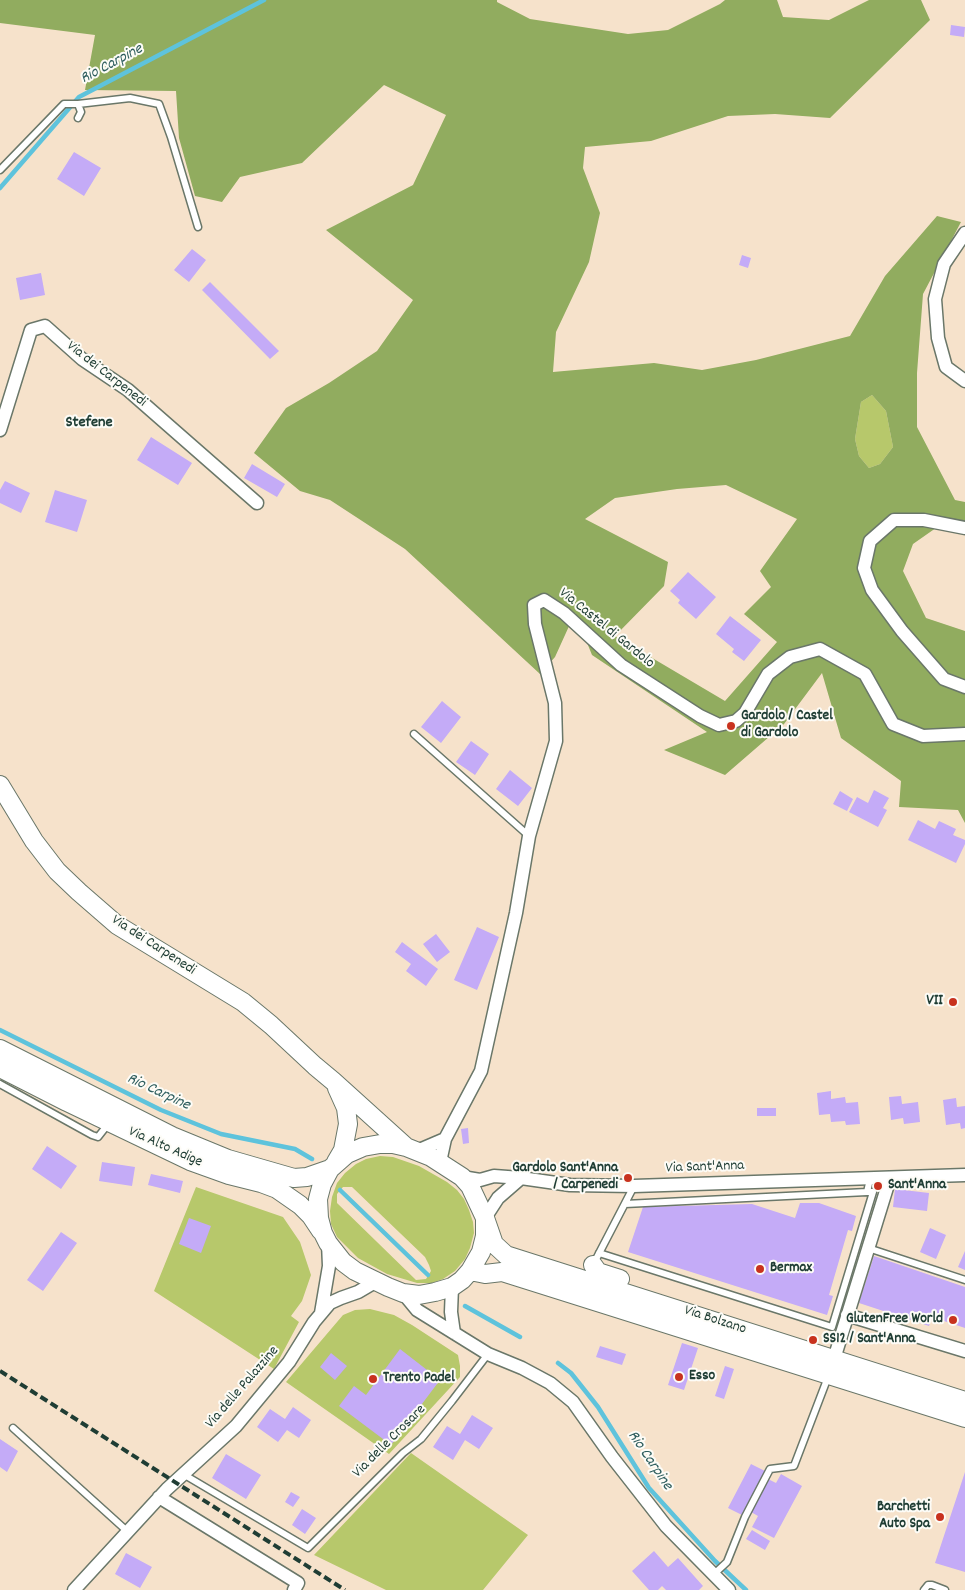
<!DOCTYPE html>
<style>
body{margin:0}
canvas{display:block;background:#f6e2cb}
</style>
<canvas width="965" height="1590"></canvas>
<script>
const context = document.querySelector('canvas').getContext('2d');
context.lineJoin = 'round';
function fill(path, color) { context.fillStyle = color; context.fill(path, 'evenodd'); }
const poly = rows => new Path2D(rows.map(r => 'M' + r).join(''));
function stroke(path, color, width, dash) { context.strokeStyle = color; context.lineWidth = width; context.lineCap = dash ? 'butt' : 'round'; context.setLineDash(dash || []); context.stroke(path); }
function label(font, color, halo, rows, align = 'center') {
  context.font = font + ' Dekko,sans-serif'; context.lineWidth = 4; context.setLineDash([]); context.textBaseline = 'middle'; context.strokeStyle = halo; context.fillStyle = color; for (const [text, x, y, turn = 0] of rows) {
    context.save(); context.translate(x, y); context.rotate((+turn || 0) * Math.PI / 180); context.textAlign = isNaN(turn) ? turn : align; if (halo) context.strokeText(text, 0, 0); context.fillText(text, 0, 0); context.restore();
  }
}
fill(poly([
 [872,395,886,411,893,447,880,464,869,468,859,456,855,439,861,402],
 [380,1156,393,1157,419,1166,447,1182,457,1190,464,1199,469,1210,473,1222,474,1233,470,1248,465,1259,455,1271,443,1279,432,1283,417,1283,387,1274,358,1258,337,1237,331,1224,330,1211,332,1197,337,1183,345,1173,356,1164,366,1159],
 [343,1187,352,1187,425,1257,429,1265,431,1271,426,1279,416,1280,337,1203,337,1194],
 [196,1187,283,1217,300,1242,311,1275,302,1301,291,1316,299,1322,274,1369,154,1291],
 [370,1309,394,1315,412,1325,458,1355,460,1366,460,1377,389,1454,286,1382,343,1315,355,1310],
 [411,1453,528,1535,483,1590,386,1590,314,1555]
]), '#b7c86b');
fill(poly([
 [0,0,497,0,497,2,530,19,628,34,668,30,720,4,725,0,777,0,783,17,829,20,869,0,921,0,930,20,830,118,775,114,728,116,651,141,585,147,583,168,600,213,589,262,556,332,553,372,654,363,702,370,756,360,850,336,885,276,937,216,961,222,923,294,917,373,917,427,955,500,965,502,965,524,943,523,913,544,903,571,926,618,965,631,965,823,958,810,899,807,901,781,841,738,822,673,784,724,725,775,664,750,707,732,592,655,575,613,555,657,540,674,405,549,330,500,300,491,254,453,286,408,329,383,377,351,413,300,326,230,413,185,446,115,384,85,302,163,240,177,222,202,195,196,179,138,176,91,85,90,95,35,0,23],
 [872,395,886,411,893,447,880,464,869,468,859,456,855,439,861,402],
 [726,485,797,519,760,571,771,587,744,614,777,642,725,701,615,636,664,586,668,562,585,519,615,498,677,489]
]), '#91ac5f');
stroke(poly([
 [0,188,79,97,264,0],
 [0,1030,161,1110,221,1134,295,1149,312,1159],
 [340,1190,428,1275],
 [465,1306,520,1337],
 [558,1363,571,1373,598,1407,649,1488,715,1561,746,1590]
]), '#5ec3dc', 4.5);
fill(poly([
 [951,25,965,27,964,37,950,35],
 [74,152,101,168,84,196,57,179],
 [192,249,206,260,189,282,174,270],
 [742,255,751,258,748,268,739,265],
 [41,273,45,295,20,300,16,278],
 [210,282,279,351,270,359,202,290],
 [151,437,192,463,178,485,137,460],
 [252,464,285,484,277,497,244,478],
 [5,481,30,493,21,513,0,503,0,490],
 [55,490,87,500,77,532,45,522],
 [688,572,716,597,696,619,678,603,680,600,670,591],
 [730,616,761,640,744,661,732,652,734,649,716,634],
 [442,701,461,717,441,743,421,727],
 [471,741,489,754,475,775,456,762],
 [510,770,532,788,518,806,496,789],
 [874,790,889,798,883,808,887,810,878,827,849,812,857,797,868,803],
 [840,791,853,799,847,811,833,804],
 [918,820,935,829,939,821,956,829,953,835,965,840,965,844,956,863,908,840],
 [477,927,499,937,477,990,454,980],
 [436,934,450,952,437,962,423,944],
 [402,942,438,969,426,986,406,971,411,964,395,952],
 [831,1091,831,1099,845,1097,846,1103,858,1102,860,1124,846,1125,845,1121,831,1122,830,1114,819,1115,817,1093],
 [901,1096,902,1104,918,1102,920,1122,904,1124,903,1118,891,1120,889,1097],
 [956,1098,957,1107,965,1106,965,1128,961,1129,960,1123,946,1125,943,1100],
 [757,1108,776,1108,776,1116,757,1116],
 [468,1128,469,1143,463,1144,461,1129],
 [47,1146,77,1166,61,1189,32,1169],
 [102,1162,135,1167,132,1186,99,1181],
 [151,1174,183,1181,180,1193,148,1185],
 [895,1189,929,1193,927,1211,893,1207],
 [800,1203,819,1203,856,1216,852,1231,848,1230,829,1295,833,1296,827,1315,628,1252,643,1207,752,1204,795,1218],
 [189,1218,211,1226,201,1253,179,1244],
 [930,1228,946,1235,936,1259,920,1252],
 [61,1232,77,1243,43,1291,27,1280],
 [965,1251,965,1270,958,1267],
 [874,1256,965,1287,965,1328,932,1317,929,1326,859,1303],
 [682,1343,698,1348,684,1390,668,1385],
 [600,1346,626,1354,622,1365,596,1357],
 [400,1349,440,1380,391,1445,339,1406,354,1386,366,1395],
 [331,1353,347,1366,335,1380,320,1367],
 [725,1366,734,1369,724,1399,715,1396],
 [293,1407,311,1420,299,1438,287,1430,278,1442,257,1427,270,1409,285,1419],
 [472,1415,493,1428,479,1449,465,1440,453,1460,433,1447,447,1426,460,1434],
 [0,1439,18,1451,7,1472,0,1467],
 [226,1454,261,1475,246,1499,212,1478],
 [751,1464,765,1471,742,1515,728,1508],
 [965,1472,965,1572,935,1563],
 [781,1474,802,1486,774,1538,752,1527,758,1516,751,1512,768,1479,776,1483],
 [291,1492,300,1497,293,1507,285,1502],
 [302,1509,316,1518,305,1534,292,1525],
 [752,1530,770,1541,765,1550,746,1539],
 [654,1551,668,1567,678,1558,703,1586,699,1590,666,1590,662,1586,658,1590,649,1590,632,1571],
 [126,1553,152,1567,140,1588,115,1574]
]), '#c4abf7');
const service = poly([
 [78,118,81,112,78,104],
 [0,170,64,104,78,104,130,98,159,104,171,137,198,227],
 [414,734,529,836],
 [0,1084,92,1135,98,1137,109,1123],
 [625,1204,867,1192,870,1179],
 [868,1248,965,1280],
 [599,1253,832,1327,873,1192,867,1192],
 [593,1265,634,1186],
 [13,1428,127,1531],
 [183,1474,308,1548,403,1453,421,1439,452,1401,488,1354],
 [713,1575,727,1562,745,1517,770,1469,794,1466,828,1377],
 [924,1590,928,1585,932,1585,945,1590]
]);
const minor = poly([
 [965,233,944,264,935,299,938,338,946,367,965,381],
 [0,430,31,330,45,326,82,359,128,390,257,503],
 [965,528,924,520,894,520,870,541,864,568,872,590,902,631,944,679,965,687],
 [417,1151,445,1139],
 [440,1162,445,1139,481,1071,516,913,529,836,556,741,555,703,535,624,534,605,544,600,564,613,621,665,700,716,719,725,736,721,745,713,768,674,790,657,820,649,865,674,893,724,923,736,965,734],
 [462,1177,480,1180,494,1176,521,1178,570,1185,634,1186,965,1175],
 [485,1218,498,1198,521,1178],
 [452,1287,451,1312,454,1333],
 [403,1293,417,1310,488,1354,522,1368,550,1383,573,1402,612,1457,666,1526,729,1590],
 [321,1313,329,1266,328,1243],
 [847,1315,965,1351],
 [834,1359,890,1178],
 [159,1497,298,1583,294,1590],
 [74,1590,167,1489,236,1426,289,1362,314,1322,330,1303,341,1298,358,1292,375,1282]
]);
const secondary = poly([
 [0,785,34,841,57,871,79,892,117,925,243,1002,271,1025,315,1066,333,1081,406,1147],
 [0,1049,172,1136,228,1159,294,1178,307,1177,330,1169],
 [0,1068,67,1102,190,1161,229,1175,261,1183,277,1189,300,1205,311,1216,321,1231],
 [380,1144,393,1144,406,1147,431,1157,462,1177,470,1186,485,1218,485,1236,481,1252,470,1271,462,1280,452,1287,435,1292,419,1295,403,1293,388,1287,355,1271,343,1262,328,1243,323,1233,319,1218,318,1199,322,1184,330,1169,347,1154,363,1147,380,1144],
 [336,1162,343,1150,348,1124,346,1108,337,1088],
 [485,1218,494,1244,506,1255,965,1401],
 [593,1265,598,1272,620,1279],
 [470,1271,485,1274,502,1272,965,1418]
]);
stroke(service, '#6a7769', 9);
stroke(minor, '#6a7769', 15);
stroke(secondary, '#6a7769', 20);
stroke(service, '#fff', 6);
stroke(minor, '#fff', 12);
stroke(secondary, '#fff', 18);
stroke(poly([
 [0,1371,345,1590]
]), '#1f3d34', 4, [8, 4]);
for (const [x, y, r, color] of [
 [731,726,5,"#c8321e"],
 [953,1002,5,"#c8321e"],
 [628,1178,5,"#c8321e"],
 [878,1186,5,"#c8321e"],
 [760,1269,5,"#c8321e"],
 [953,1320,5,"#c8321e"],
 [813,1340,5,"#c8321e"],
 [679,1377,5,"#c8321e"],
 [373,1379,5,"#c8321e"],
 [940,1517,5,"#c8321e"]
]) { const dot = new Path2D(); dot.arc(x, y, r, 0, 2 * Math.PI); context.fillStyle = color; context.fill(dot); stroke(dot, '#fdfcf7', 2); }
label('15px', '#1f3d34', '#fdfcf7', [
 ["Via dei Carpenedi",106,375,38],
 ["Via Castel di Gardolo",606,629,39],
 ["Via dei Carpenedi",153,946,33],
 ["Via Alto Adige",165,1148,24],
 ["Via Sant'Anna",705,1168,-2],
 ["Via Bolzano",715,1321,18],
 ["Via delle Palazzine",243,1388,-49],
 ["Via delle Crosare",390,1442,-45]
]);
label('bold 15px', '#1f3d34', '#fdfcf7', [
 ["Gardolo / Castel",741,717],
 ["di Gardolo",741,734],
 ["VII",943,1002,"right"],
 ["Gardolo Sant'Anna",618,1169,"right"],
 ["/ Carpenedi",618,1186,"right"],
 ["Sant'Anna",888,1186],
 ["Bermax",770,1269],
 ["GlutenFree World",943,1320,"right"],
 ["SS12 / Sant'Anna",823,1340],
 ["Esso",689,1377],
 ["Trento Padel",383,1379],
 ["Barchetti",930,1508,"right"],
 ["Auto Spa",930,1525,"right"]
], 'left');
label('italic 16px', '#2f5e5e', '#fdfcf7', [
 ["Rio Carpine",112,65,-28],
 ["Rio Carpine",158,1093,25],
 ["Rio Carpine",649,1461,56]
]);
label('bold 16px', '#1f3d34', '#fdfcf7', [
 ["Stefene",89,424]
]);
</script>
